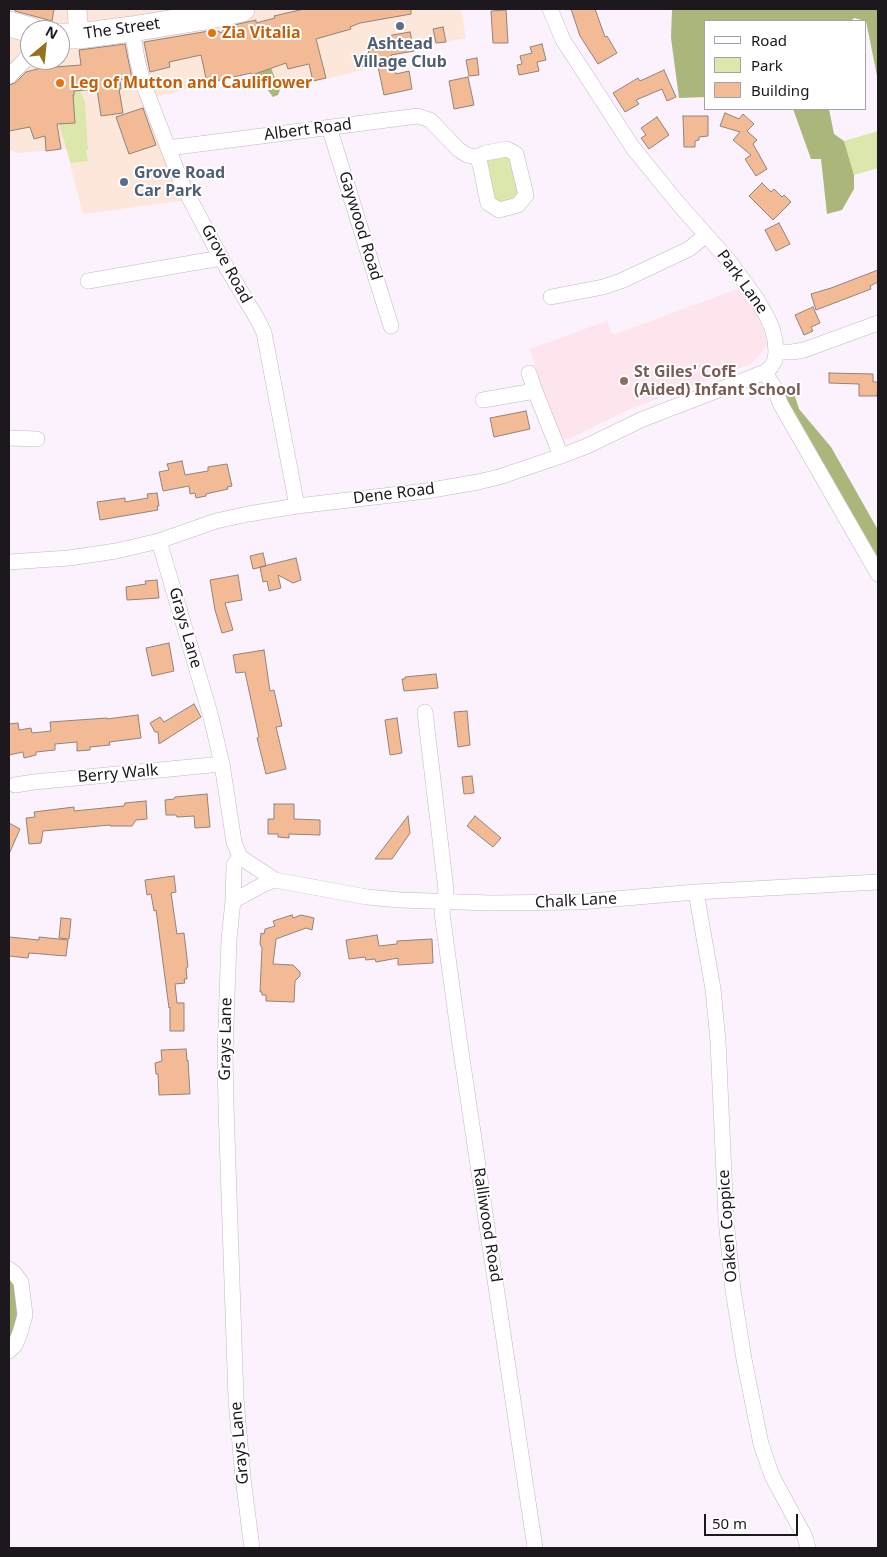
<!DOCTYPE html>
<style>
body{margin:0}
#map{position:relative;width:887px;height:1557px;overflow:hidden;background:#fbf2fe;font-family:"Noto Sans",sans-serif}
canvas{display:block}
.frame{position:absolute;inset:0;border:10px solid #1c181d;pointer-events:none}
.legend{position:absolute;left:704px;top:20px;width:162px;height:90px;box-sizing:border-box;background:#fff;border:1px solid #a4a3a5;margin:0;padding:6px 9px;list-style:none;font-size:15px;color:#1c181d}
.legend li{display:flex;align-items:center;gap:10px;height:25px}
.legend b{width:25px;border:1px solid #a4a3a5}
.north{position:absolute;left:20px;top:20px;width:50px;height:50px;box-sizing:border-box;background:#fff;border:1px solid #a4a3a5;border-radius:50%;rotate:28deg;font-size:14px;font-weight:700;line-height:20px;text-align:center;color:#1c181d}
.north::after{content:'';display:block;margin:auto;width:18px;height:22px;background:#95721b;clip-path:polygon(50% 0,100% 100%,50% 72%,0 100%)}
.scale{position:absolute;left:704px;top:1514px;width:94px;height:22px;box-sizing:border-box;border:2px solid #1c181d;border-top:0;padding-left:6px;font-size:15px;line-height:18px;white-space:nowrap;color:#1c181d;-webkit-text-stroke:4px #fff;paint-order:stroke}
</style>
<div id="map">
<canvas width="887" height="1557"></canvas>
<div class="frame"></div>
<ul class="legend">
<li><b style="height:6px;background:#fff"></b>Road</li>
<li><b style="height:14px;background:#dbe7ab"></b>Park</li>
<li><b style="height:14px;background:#f3bb95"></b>Building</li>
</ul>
<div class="north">N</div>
<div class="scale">50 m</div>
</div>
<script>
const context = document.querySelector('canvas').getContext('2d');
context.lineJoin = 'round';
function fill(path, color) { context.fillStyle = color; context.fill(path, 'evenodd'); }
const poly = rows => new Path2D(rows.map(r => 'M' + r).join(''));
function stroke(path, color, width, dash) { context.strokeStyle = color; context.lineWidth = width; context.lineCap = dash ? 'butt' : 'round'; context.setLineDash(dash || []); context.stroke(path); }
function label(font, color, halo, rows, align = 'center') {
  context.font = font + ' "Noto Sans",sans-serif'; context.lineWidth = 4; context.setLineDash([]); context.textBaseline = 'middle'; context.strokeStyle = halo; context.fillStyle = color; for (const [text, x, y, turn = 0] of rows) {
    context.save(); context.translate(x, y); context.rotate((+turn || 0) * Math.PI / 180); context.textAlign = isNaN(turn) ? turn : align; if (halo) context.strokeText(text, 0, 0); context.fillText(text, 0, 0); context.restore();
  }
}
fill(poly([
 [9,9,461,9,466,38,412,48,412,52,391,55,389,46,368,50,362,52,367,69,280,90,270,68,156,97,172,140,197,194,181,201,83,214,66,149,19,153,9,150],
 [30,30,60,30,60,60,30,60]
]), '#fde6da');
fill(poly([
 [740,288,760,320,767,343,762,352,751,364,630,409,569,439,561,440,545,398,530,349,607,321,613,335]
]), '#fde4ed');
fill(poly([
 [73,79,78,87,85,101,88,150,86,150,88,161,71,163,50,96],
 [878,131,878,168,854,175,844,141],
 [504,153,512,158,520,193,514,202,501,205,492,198,485,157]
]), '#dbe7ab');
fill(poly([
 [672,9,878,9,878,81,866,21,854,18,851,21,706,21,706,97,679,98,671,38],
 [271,68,280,90,278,95,273,97,267,89,260,88,252,75],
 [793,109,829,109,834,134,844,141,854,175,854,189,842,210,827,214,821,159,811,159],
 [792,387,799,409,831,447,878,530,878,558,785,396,786,392],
 [9,1277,15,1281,22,1311,9,1340]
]), '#abb77a');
const building = poly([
 [15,9,54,9,52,21,15,11,15,9],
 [304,9,411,9,411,14,360,23,350,27,351,29,316,39,326,78,313,81,309,64,288,69,286,63,252,75,251,73,207,83,201,55,169,62,170,67,150,72,144,42,215,30,222,33,225,27,256,20,256,23,275,18,274,16,304,9],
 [571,9,595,9,605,37,607,36,617,53,598,64,580,36,571,9],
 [506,10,508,43,493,43,491,11,506,10],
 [443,27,446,42,436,43,433,29,443,27],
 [410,32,414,51,391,55,396,74,409,71,412,89,384,95,377,62,360,67,356,57,369,53,368,50,382,47,381,42,388,40,387,36,410,32],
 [125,44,132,78,120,80,121,89,119,89,123,113,101,116,97,89,74,91,74,95,73,95,75,123,57,124,61,149,46,151,45,136,34,139,30,127,9,131,9,85,15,83,26,72,41,68,81,65,79,50,125,44],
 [542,44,546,60,537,62,539,71,519,75,517,65,522,64,520,56,532,53,530,47,542,44],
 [477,58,479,75,469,76,466,60,477,58],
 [664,70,676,97,667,101,662,89,636,100,639,104,625,112,613,93,638,78,640,81,664,70],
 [468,77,474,105,454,109,449,81,468,77],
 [143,108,156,145,129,154,116,117,143,108],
 [725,113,739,119,743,114,754,124,747,131,757,140,753,144,767,169,756,176,745,159,751,155,733,140,740,132,720,126,725,113],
 [683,116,708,116,708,136,699,137,699,140,695,141,695,147,684,147,683,116],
 [657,117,669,135,649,149,641,138,646,135,641,128,657,117],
 [762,183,771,192,774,189,782,197,784,195,791,202,773,220,749,196,762,183],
 [779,223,790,244,776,251,765,230,779,223],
 [878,270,878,282,870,286,871,289,816,310,811,294,831,288,878,270],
 [813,307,820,323,811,327,813,331,804,335,795,315,813,307],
 [829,373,873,374,873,382,878,382,877,396,859,396,859,384,829,383,829,373],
 [526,411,530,429,494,437,490,418,526,411],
 [182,461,185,475,208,471,208,467,227,464,232,486,227,487,228,489,210,493,206,494,206,496,196,498,195,493,190,494,189,486,163,491,159,472,169,470,167,464,182,461],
 [157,493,159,506,157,506,158,510,100,520,97,502,125,498,125,502,148,498,147,494,157,493],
 [263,553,266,566,253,569,250,556,263,553],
 [296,558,301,580,293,583,278,575,281,588,269,591,267,581,263,582,260,567,296,558],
 [238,575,242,600,225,603,233,630,222,633,215,610,210,580,238,575],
 [157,580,159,598,127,600,126,587,146,584,145,581,157,580],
 [169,643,174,671,152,676,146,648,169,643],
 [264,650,270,691,274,690,282,726,276,727,286,769,266,774,257,738,259,737,245,672,236,673,233,655,264,650],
 [436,674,438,688,404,691,402,679,405,679,405,677,436,674],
 [194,704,201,717,159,744,158,732,155,732,150,723,160,717,164,722,194,704],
 [467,711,470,745,458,747,454,712,467,711],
 [138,715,141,738,109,742,110,745,90,747,90,750,77,751,77,742,55,744,55,750,36,752,36,755,24,758,23,752,9,755,9,724,18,723,19,730,31,728,32,733,51,731,50,722,107,718,107,719,138,715],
 [397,718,402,753,390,755,385,720,397,718],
 [472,776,474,793,464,794,462,777,472,776],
 [207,794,210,827,195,828,194,816,177,817,176,815,166,815,165,800,174,799,175,797,207,794],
 [146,801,147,819,136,820,132,826,110,826,110,825,43,831,41,843,29,844,26,818,35,817,34,812,74,807,74,811,124,806,125,803,146,801],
 [274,804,294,804,294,819,320,820,320,835,289,834,289,838,278,837,278,834,268,834,268,819,274,819,274,804],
 [408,816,410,833,392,859,375,859,408,816],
 [475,816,501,838,493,847,467,826,475,816],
 [9,823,20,829,9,854,9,823],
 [174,876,176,892,171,893,177,934,184,933,188,967,186,968,187,979,184,979,185,983,175,984,177,1003,184,1003,184,1031,170,1031,170,1007,169,1008,156,910,154,911,151,894,147,895,145,880,174,876],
 [292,915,293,918,301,915,314,918,312,930,306,928,276,939,273,964,293,965,300,972,300,976,295,981,294,1002,266,1001,266,995,262,995,262,992,260,992,262,948,260,944,261,933,264,934,265,929,275,926,273,921,292,915],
 [61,918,71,919,69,939,59,938,61,918],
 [377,935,379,946,397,944,397,941,432,939,433,963,398,965,398,958,376,962,375,959,366,960,365,957,349,959,346,940,377,935],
 [9,937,39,940,39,937,68,940,66,956,29,953,28,958,9,956,9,937],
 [186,1049,187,1061,188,1060,190,1094,159,1095,158,1074,156,1074,155,1063,162,1061,161,1050,186,1049]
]);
fill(building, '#f3bb95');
stroke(building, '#928379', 1);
const minor = poly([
 [132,29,137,59,143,83,182,184,221,258,259,322,264,333,297,506],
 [9,76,24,61,30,53],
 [329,127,391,326],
 [168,148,418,116,430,120,459,150,467,155,476,157,485,153,507,149,516,154,526,195,518,205,499,210,488,203,480,164,476,157],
 [88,281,221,258],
 [551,297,603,287,621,281,689,249,706,235],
 [776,352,792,352,804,350,878,323],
 [765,372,774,387,781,405,878,574],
 [529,373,535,391],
 [483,400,535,391,561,456],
 [9,438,37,439],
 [159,541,211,717,222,764,234,842,240,857],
 [9,562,69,558,116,551,159,541,216,521,248,514,297,506,426,491,478,482,499,477,561,456,587,446,643,419,765,372,771,367,775,360,776,352,775,340,772,328,767,317,756,298,729,261,677,202,633,148,563,40,550,9],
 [425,712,446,890,442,913,459,1038,535,1548],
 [15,785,34,782,222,764],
 [240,857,234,865,233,901,229,939,225,1055,226,1106,236,1399,243,1478,252,1548],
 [240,857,275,880,367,897,400,900,491,903,579,902,696,892,878,882],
 [696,892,713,989,718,1041,726,1219,733,1290,744,1359,761,1444,772,1476,805,1537,808,1548],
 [233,901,264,884,275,880],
 [9,1269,14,1273,21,1282,25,1315,20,1333,15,1345,9,1351]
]);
const tertiary = poly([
 [77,9,79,36]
]);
const trunk = poly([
 [9,24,31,30],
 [60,36,79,36,132,29,205,17,242,9]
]);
stroke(minor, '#c2b7c5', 16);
stroke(tertiary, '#c2b7c5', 20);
stroke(trunk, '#c2b7c5', 26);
stroke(minor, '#fff', 15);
stroke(tertiary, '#fff', 19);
stroke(trunk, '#fff', 25);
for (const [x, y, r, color] of [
 [400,26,5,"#5c6f8a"],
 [212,33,5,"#e8710a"],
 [60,83,5,"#e8710a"],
 [124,182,5,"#5c6f8a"],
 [624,381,5,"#8d6e63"]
]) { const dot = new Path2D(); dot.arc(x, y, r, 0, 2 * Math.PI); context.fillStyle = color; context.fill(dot); stroke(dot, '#fff', 2); }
label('16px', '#1c181d', '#fff', [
 ["The Street",122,29,-8],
 ["Albert Road",308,130,-7],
 ["Gaywood Road",360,226,73],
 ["Grove Road",226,264,61],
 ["Park Lane",742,282,54],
 ["Dene Road",394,494,-7],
 ["Grays Lane",185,628,74],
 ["Berry Walk",118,774,-5],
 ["Chalk Lane",576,901,-3],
 ["Grays Lane",226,1039,-89],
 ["Ralliwood Road",487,1225,81],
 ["Oaken Coppice",728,1226,-94],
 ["Grays Lane",240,1443,-95]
]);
label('bold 16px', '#c56008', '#fff', [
 ["Zia Vitalia",222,33],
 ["Leg of Mutton and Cauliflower",70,83]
], 'left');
label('bold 16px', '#4e5e75', '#fff', [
 ["Ashtead",400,44],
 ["Village Club",400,62],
 ["Grove Road",134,173,"left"],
 ["Car Park",134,191,"left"]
]);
label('bold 16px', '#785e54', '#fff', [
 ["St Giles' CofE",634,372],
 ["(Aided) Infant School",634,390]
], 'left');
</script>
